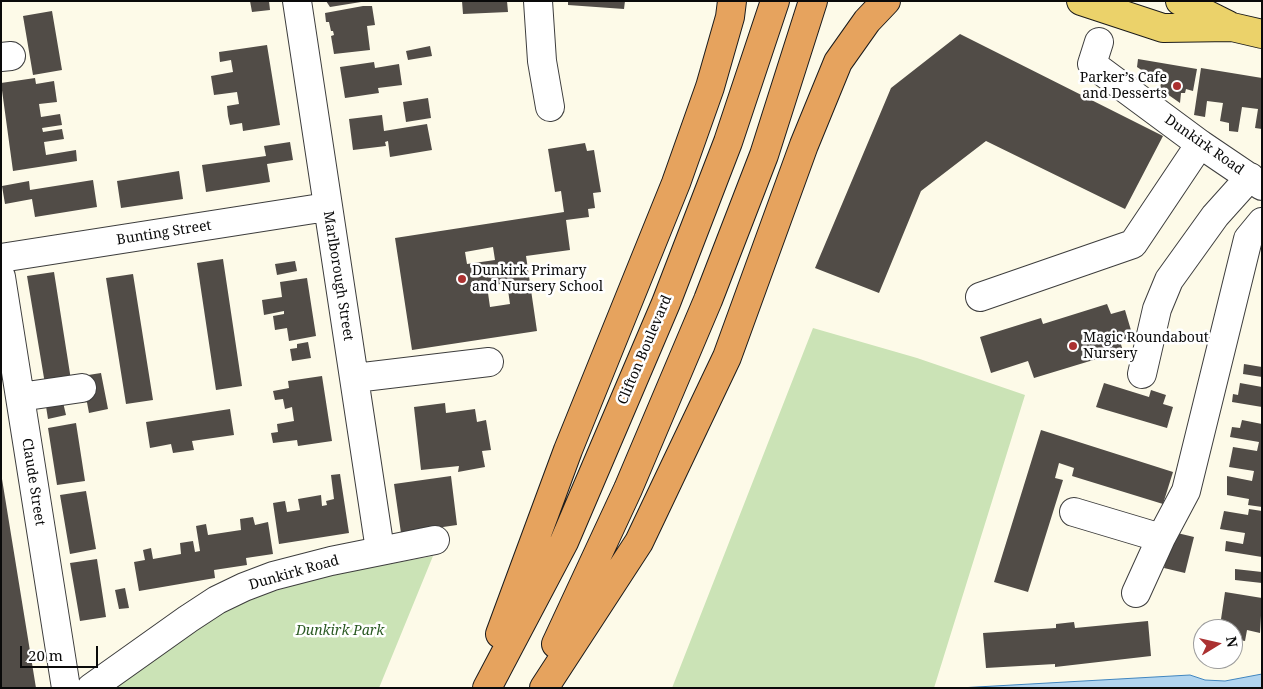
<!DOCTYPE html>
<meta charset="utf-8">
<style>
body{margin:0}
#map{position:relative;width:1263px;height:689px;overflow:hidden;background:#fdfae8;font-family:"Noto Serif",serif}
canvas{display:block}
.frame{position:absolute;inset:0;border:2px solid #0a0a0a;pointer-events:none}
.north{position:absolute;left:1193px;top:619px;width:50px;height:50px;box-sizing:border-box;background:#fff;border:1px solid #9d9d9d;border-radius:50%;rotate:81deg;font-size:14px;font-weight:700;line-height:20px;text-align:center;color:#0a0a0a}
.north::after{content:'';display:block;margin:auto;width:18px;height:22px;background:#ab3131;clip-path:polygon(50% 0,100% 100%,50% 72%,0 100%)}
.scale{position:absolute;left:20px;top:646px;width:78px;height:22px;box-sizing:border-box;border:2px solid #0a0a0a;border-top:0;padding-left:6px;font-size:15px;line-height:18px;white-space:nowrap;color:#0a0a0a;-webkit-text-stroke:4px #fff;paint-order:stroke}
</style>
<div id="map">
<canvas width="1263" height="689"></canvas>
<div class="frame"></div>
<div class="north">N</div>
<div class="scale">20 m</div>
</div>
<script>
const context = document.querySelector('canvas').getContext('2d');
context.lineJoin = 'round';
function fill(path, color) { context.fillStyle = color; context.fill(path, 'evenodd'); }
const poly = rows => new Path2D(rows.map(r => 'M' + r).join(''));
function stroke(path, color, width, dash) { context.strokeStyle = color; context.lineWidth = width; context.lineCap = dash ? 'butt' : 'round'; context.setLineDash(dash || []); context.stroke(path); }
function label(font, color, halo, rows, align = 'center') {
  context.font = font + ' "Noto Serif",serif'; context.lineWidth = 5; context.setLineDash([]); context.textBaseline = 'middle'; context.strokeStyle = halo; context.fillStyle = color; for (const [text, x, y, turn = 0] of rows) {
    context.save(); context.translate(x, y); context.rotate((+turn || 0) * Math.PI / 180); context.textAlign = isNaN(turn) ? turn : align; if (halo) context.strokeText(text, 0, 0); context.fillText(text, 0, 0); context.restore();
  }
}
fill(poly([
 [813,328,917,358,1025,395,934,688,672,688],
 [433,556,379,688,109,688,193,626,258,596,324,576]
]), '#cbe3b6');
const water = poly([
 [1262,674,1262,688,959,688,1190,675,1205,680,1225,681,1262,674]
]);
fill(water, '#b2d5ef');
stroke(water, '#4186bf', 1);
fill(poly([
 [250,1,269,1,270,10,252,12],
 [326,1,361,1,361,2,330,7],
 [462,1,507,1,508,12,463,14],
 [568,1,625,1,624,9,568,5],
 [363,6,372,6,375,25,367,26,370,50,334,54,331,36,334,35,333,31,331,31,329,22,326,22,325,13],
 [52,11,62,70,33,75,23,16],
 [960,34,1163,136,1125,209,986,141,921,191,879,293,815,268,891,88],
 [267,45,280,125,243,131,242,123,230,125,228,116,227,106,239,104,237,92,214,95,211,76,233,72,231,60,220,62,219,52],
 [430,46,432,56,408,60,406,51],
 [1138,59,1197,69,1193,91,1186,89,1185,93,1181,93,1180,103,1160,89,1161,83,1137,67],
 [374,62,375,68,399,64,402,85,378,88,379,93,345,98,340,67],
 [1201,68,1262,78,1262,129,1255,128,1258,109,1242,107,1238,132,1229,131,1229,123,1220,121,1223,103,1207,101,1205,117,1194,115],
 [35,78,36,84,54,81,57,102,39,104,41,117,60,114,62,125,42,128,43,132,62,129,64,139,44,142,46,155,76,150,77,161,13,171,1,83],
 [428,98,431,118,406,122,403,102],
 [382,115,384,131,427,124,432,150,390,157,388,141,385,142,386,146,353,150,349,119],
 [290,142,293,160,267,164,270,182,206,192,202,165,266,156,264,146],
 [585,143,587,151,594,150,601,192,593,193,595,208,588,209,589,217,566,220,570,250,526,256,537,331,412,350,395,238,564,212,561,191,555,192,548,149],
 [493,247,495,260,467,264,465,252],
 [507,283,510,304,490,307,487,286],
 [179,171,183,199,121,208,117,181],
 [93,180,97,207,35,217,32,199,5,204,2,186,29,181,30,190],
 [223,259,242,386,216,390,197,263],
 [295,261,297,271,277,275,275,264],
 [54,272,71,380,45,384,27,276],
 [133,274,153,400,126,404,106,278],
 [307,278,316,336,289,341,287,328,275,330,273,316,284,314,284,311,264,315,262,300,282,297,280,282],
 [1107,304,1111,314,1125,310,1133,337,1120,341,1123,351,1034,378,1028,361,991,373,980,337,1041,318,1043,324],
 [308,342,311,358,292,361,290,349,297,348,297,344],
 [1244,364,1262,367,1262,377,1243,374],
 [101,373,108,409,89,413,82,376],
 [322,376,332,441,298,446,297,440,273,443,271,433,278,432,277,424,294,421,292,407,285,409,283,399,275,400,273,391,289,388,288,381],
 [1104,383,1149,397,1151,390,1166,395,1163,404,1173,407,1167,428,1096,407],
 [1240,383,1262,387,1262,407,1232,402,1233,394,1238,395],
 [62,398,66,415,48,419,45,400],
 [445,403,446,413,475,409,477,422,486,420,491,450,482,451,485,467,458,472,459,466,421,470,414,407],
 [230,409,234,435,192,441,194,450,173,453,171,444,150,448,146,422],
 [1242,420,1262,424,1262,507,1248,505,1249,499,1227,495,1227,476,1252,481,1254,471,1229,467,1233,447,1257,451,1259,442,1230,437,1232,427,1240,428],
 [76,423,85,481,57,485,48,428],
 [1041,430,1173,472,1163,504,1072,476,1074,468,1059,463,1055,478,1063,480,1028,592,994,582],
 [340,474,349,533,279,544,273,503,285,501,287,512,300,510,298,499,321,495,322,506,327,505,326,501,334,499,331,475],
 [451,476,457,525,401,533,394,484],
 [1,479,2,479,36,688,1,688],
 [86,491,96,549,70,554,60,495],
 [1249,509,1262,511,1262,557,1225,551,1226,541,1243,544,1245,533,1220,529,1224,511,1248,515],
 [253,517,255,525,268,522,273,554,246,558,247,565,214,570,215,578,139,591,134,562,145,560,143,550,151,548,153,559,181,554,180,543,193,541,195,552,200,551,196,526,206,524,208,535,241,530,240,519],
 [1173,532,1194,537,1185,573,1164,568],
 [97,559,106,617,80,621,70,563],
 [1235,569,1262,572,1262,583,1235,580],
 [125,588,129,608,119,609,115,590],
 [1225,592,1262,598,1260,633,1247,630,1245,641,1233,639,1233,629,1222,629,1222,626,1220,626],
 [1148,621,1151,656,1055,667,1055,664,986,668,983,633,1056,628,1056,624,1074,622,1075,628]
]), '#514c47');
const minor = poly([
 [297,1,380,550],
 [538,1,542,61,550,107],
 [1099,42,1092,64,1200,144,1262,186],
 [1,57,11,56],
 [1,258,327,207],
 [1,277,66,688],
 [980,297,1133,244,1200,144],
 [1142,374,1157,309,1169,280,1215,216,1250,177],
 [355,378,489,362],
 [20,397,82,388],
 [1074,512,1161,538],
 [1136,593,1161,538,1186,491,1248,239,1262,222],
 [91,688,188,619,217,600,244,587,273,576,331,561,435,540]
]);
const major = poly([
 [1081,1,1163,28,1232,27,1262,34],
 [1180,1,1228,25]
]);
const highway = poly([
 [500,634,568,450,676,183,710,87,730,17,732,1],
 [556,644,628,489,708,300,764,155,813,1],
 [487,688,564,542,666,303,728,142,775,1],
 [544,688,639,542,727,357,804,145,838,62,867,21,886,1]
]);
stroke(minor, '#3d3d3d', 30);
stroke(major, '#1b1b1b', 30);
stroke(highway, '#1b1b1b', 30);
stroke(minor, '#fff', 28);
stroke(major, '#ebd26a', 28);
stroke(highway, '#e6a35e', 28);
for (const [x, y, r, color] of [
 [1177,86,5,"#ab3131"],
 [462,279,5,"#ab3131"],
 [1073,346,5,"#ab3131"]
]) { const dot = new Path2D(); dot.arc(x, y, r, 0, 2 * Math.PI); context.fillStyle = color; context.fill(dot); stroke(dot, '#fff', 2); }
label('14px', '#0a0a0a', '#fff', [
 ["Parker’s Cafe",1167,78,"right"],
 ["and Desserts",1167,94,"right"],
 ["Dunkirk Primary",472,271],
 ["and Nursery School",472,287],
 ["Magic Roundabout",1083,338],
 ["Nursery",1083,354]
], 'left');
label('14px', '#0a0a0a', '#fff', [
 ["Dunkirk Road",1204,145,35],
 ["Bunting Street",164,233,-9],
 ["Marlborough Street",338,276,81],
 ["Clifton Boulevard",645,350,-67],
 ["Claude Street",33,482,81],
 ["Dunkirk Road",294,573,-16]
]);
label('italic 14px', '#2a5a22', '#fff', [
 ["Dunkirk Park",340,631]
]);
</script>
